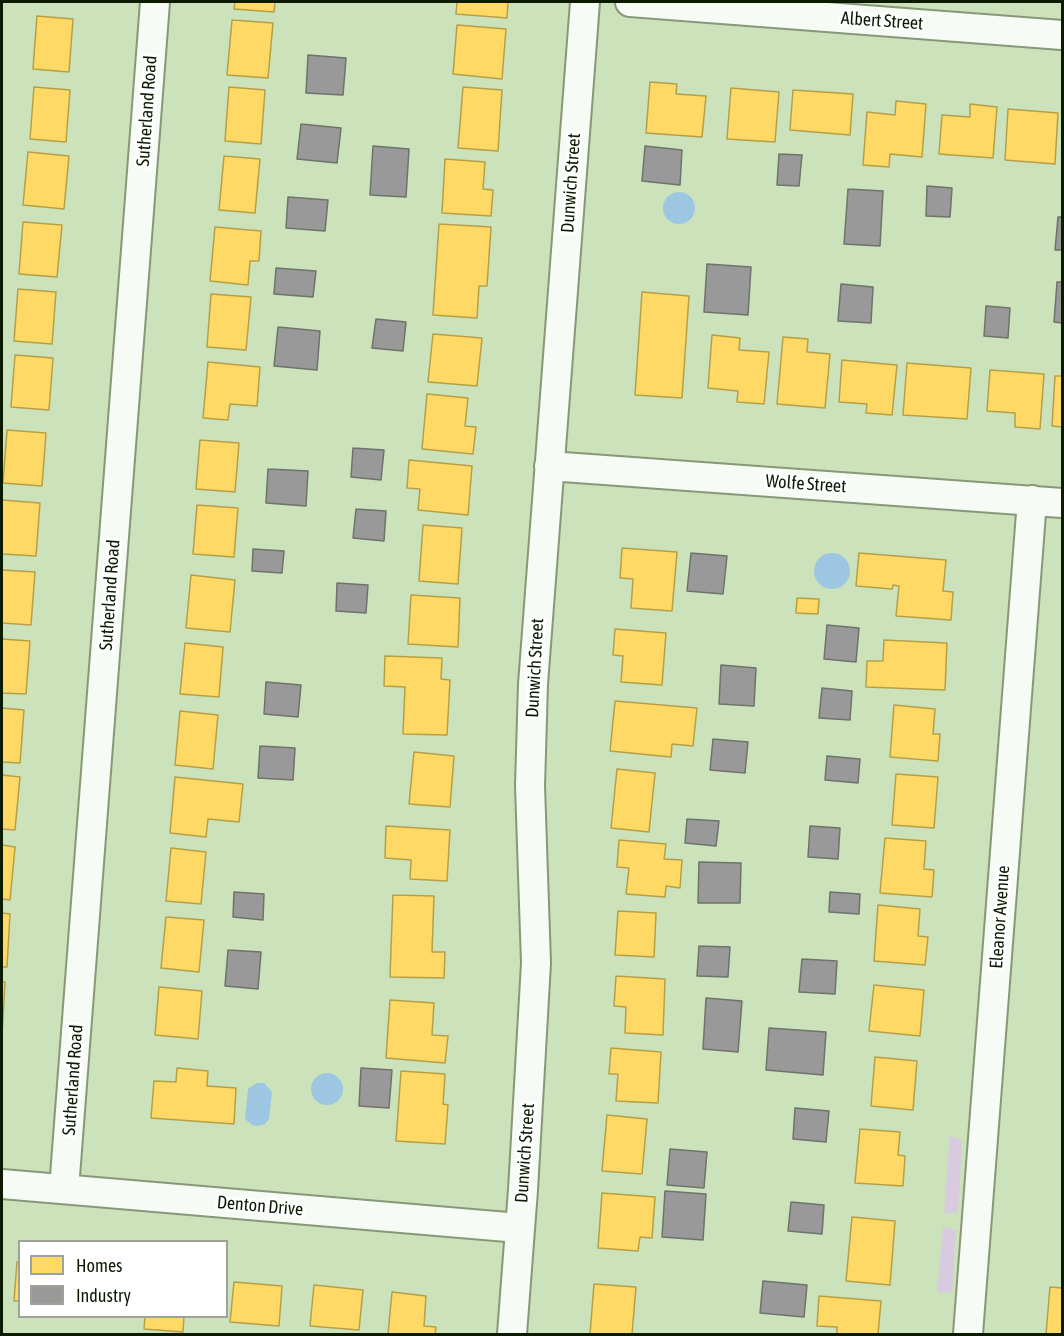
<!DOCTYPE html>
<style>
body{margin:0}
#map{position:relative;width:1064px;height:1336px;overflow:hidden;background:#cbe2ba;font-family:"Asap Condensed",sans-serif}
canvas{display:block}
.frame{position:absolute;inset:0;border:3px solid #0b1a00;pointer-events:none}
.legend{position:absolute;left:18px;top:1240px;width:210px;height:78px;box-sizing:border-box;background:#fff;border:2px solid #9da399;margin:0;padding:8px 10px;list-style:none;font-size:18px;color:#0b1a00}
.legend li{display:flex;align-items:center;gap:12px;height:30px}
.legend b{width:30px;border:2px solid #9da399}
</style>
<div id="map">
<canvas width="1064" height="1336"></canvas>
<div class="frame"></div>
<ul class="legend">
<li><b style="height:16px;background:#ffd966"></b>Homes</li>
<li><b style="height:16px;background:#999"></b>Industry</li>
</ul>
</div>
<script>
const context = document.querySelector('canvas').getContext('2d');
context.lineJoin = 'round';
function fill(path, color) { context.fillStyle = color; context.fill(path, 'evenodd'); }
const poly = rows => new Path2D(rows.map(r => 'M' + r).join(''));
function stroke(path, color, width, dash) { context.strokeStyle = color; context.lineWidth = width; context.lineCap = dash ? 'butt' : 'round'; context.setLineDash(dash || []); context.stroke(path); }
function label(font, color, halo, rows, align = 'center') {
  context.font = font + ' "Asap Condensed",sans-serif'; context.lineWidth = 6; context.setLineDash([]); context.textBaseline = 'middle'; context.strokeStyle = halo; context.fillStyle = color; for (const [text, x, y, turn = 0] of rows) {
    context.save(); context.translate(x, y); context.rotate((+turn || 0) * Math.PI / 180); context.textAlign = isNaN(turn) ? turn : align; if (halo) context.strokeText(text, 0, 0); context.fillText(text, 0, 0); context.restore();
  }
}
fill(poly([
 [950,1136,962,1141,958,1212,944,1213],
 [943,1227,956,1230,952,1292,937,1293]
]), '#d8cadf');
fill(poly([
 '663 208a16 16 0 1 1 32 0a16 16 0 1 1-32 0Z',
 '814 571a18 18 0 1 1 36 0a18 18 0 1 1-36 0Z',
 '311 1089a16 16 0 1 1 32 0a16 16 0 1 1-32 0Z',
 [257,1083,264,1083,272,1092,269,1119,265,1124,258,1126,252,1125,245,1119,248,1089]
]), '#9dc6e2');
const homes = poly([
 [235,2,275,2,274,12,234,9,235,2],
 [457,2,508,2,507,18,456,14,457,2],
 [37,16,73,19,69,72,33,69,37,16],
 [232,20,273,23,268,78,227,75,232,20],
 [457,25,506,29,502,79,453,74,457,25],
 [650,82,677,84,676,94,706,96,702,137,646,133,650,82],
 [34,87,70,90,66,142,30,139,34,87],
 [229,87,265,90,261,144,225,141,229,87],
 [463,87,502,90,498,151,458,148,463,87],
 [731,88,779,92,775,142,727,139,731,88],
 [793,90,853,94,850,135,790,130,793,90],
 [896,101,926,104,922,157,890,154,889,167,863,165,867,112,895,115,896,101],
 [970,104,997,107,993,158,939,154,942,115,970,117,970,104],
 [1008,109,1058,113,1055,164,1005,160,1008,109],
 [28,152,69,156,64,209,23,205,28,152],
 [224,156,260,159,255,213,219,210,224,156],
 [445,159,485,162,483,189,493,190,491,216,442,213,445,159],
 [23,222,62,225,57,277,19,274,23,222],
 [439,224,491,227,487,286,479,286,477,318,433,315,439,224],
 [215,227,261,231,259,261,250,261,248,285,210,281,215,227],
 [18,289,56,292,52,344,14,341,18,289],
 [642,292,689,296,682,398,635,395,642,292],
 [211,294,251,297,246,350,207,347,211,294],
 [433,334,482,338,477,386,428,382,433,334],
 [712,335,740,338,739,350,769,352,764,404,737,402,738,391,708,388,712,335],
 [783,337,808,339,807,352,830,354,825,408,777,404,783,337],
 [15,355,53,358,49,410,11,407,15,355],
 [842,360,897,365,892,415,866,413,867,404,839,402,842,360],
 [208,362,260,367,257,406,230,404,228,420,203,418,208,362],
 [907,363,971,368,967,419,903,415,907,363],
 [990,370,1044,374,1040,429,1015,427,1015,413,987,411,990,370],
 [1055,376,1062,376,1062,427,1052,426,1055,376],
 [427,394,468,398,465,426,476,427,473,454,422,449,427,394],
 [7,430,46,433,42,486,3,483,7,430],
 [200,440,239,443,235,492,196,489,200,440],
 [409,460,472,466,468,515,418,510,420,489,407,488,409,460],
 [2,500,40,503,36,556,2,554,2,500],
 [197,505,238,508,234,557,193,554,197,505],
 [423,525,462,528,458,584,419,581,423,525],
 [622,548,677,552,672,611,631,608,633,579,620,578,622,548],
 [859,553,946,560,943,591,953,592,951,620,896,616,899,586,893,585,892,589,856,586,859,553],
 [2,570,35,572,31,625,2,623,2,570],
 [191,575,235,580,230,632,186,628,191,575],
 [411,595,460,598,458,647,408,644,411,595],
 [797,598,819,599,818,614,796,613,797,598],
 [615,629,666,633,662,685,621,682,623,656,613,655,615,629],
 [2,639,30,641,26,694,2,693,2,639],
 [884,640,947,643,945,690,866,687,867,661,883,661,884,640],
 [185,643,223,647,219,697,180,694,185,643],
 [385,656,442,658,441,679,450,680,447,735,403,734,405,687,384,686,385,656],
 [615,701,697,708,693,746,672,744,671,757,610,751,615,701],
 [894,705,935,709,933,734,940,734,938,761,890,757,894,705],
 [2,708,24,710,20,763,2,762,2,708],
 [180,711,218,715,213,769,175,765,180,711],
 [414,752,454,756,450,807,409,804,414,752],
 [617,769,655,773,649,832,611,828,617,769],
 [896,774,938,777,934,828,892,825,896,774],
 [2,775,20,777,15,830,2,829,2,775],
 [175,777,243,784,239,822,208,819,206,837,170,833,175,777],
 [386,826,450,830,447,881,410,879,411,860,385,858,386,826],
 [885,838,926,841,924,869,934,870,932,897,880,893,885,838],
 [619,840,666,844,664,859,682,860,680,888,666,886,665,897,626,894,629,868,617,867,619,840],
 [2,845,15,847,10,900,2,899,2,845],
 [171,848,206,852,201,904,166,901,171,848],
 [393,895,434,896,432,952,445,952,444,978,390,977,393,895],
 [878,905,920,909,918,936,928,937,925,965,874,961,878,905],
 [618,911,656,913,654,957,615,955,618,911],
 [2,913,10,914,7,967,2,967,2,913],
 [166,917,204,920,199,972,161,968,166,917],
 [616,976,665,979,663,1035,625,1033,626,1007,614,1006,616,976],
 [2,982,5,982,2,1035,2,982],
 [874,985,924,990,920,1036,869,1031,874,985],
 [159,987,202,991,198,1039,155,1035,159,987],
 [390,1000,434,1003,432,1035,448,1036,445,1063,386,1058,390,1000],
 [611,1048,661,1052,658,1103,616,1101,618,1074,609,1074,611,1048],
 [875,1057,917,1061,913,1110,871,1106,875,1057],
 [177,1068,208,1071,207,1086,236,1088,234,1124,151,1118,154,1081,176,1082,177,1068],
 [401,1071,445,1074,443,1104,448,1105,445,1144,396,1141,401,1071],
 [607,1115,647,1119,642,1174,602,1171,607,1115],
 [860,1129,900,1132,898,1155,905,1156,903,1186,855,1183,860,1129],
 [602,1193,655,1197,652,1238,640,1237,638,1251,598,1248,602,1193],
 [852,1217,895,1221,890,1285,846,1281,852,1217],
 [17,1262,20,1263,20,1301,14,1301,17,1262],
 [234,1282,282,1286,279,1326,230,1322,234,1282],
 [594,1284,636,1287,632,1334,590,1334,594,1284],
 [314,1285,363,1290,359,1330,310,1326,314,1285],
 [1050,1287,1062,1288,1062,1334,1046,1334,1050,1287],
 [392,1292,426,1296,424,1326,436,1327,435,1334,388,1334,392,1292],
 [819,1296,881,1301,878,1334,837,1334,837,1327,817,1326,819,1296],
 [145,1316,184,1316,183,1332,144,1329,145,1316]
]);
fill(homes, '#ffd966');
stroke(homes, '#b6a047', 1.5);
const industry = poly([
 [308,55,346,58,343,95,306,93,308,55],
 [301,124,341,128,337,163,297,159,301,124],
 [373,146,409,149,406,197,370,195,373,146],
 [645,146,682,150,680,185,642,181,645,146],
 [779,154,802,155,799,186,777,185,779,154],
 [927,186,952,188,950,217,926,216,927,186],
 [848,189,883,191,880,246,844,244,848,189],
 [288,197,328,200,325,231,286,228,288,197],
 [1058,217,1062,217,1062,250,1055,250,1058,217],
 [707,264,751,267,748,315,704,312,707,264],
 [276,268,316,271,313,297,274,294,276,268],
 [1057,282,1062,282,1062,323,1054,322,1057,282],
 [841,284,873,287,871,323,838,321,841,284],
 [986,306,1010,308,1008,338,984,336,986,306],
 [376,319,406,322,403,351,372,348,376,319],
 [278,327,320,331,317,370,274,366,278,327],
 [353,448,384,450,381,480,351,477,353,448],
 [268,469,308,471,306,506,266,503,268,469],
 [356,509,386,511,384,541,353,538,356,509],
 [253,549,284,551,282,573,252,571,253,549],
 [691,553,727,556,723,594,687,591,691,553],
 [337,583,368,585,366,613,336,611,337,583],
 [827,625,859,628,856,662,824,659,827,625],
 [721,665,756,668,754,706,719,704,721,665],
 [266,682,301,685,298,717,264,714,266,682],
 [822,688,852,691,850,720,819,718,822,688],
 [713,739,748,742,745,773,710,770,713,739],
 [260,746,295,748,293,780,258,778,260,746],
 [827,756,860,759,858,783,825,780,827,756],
 [687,819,719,821,716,846,685,843,687,819],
 [810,826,840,828,838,859,808,857,810,826],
 [699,862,741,863,740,903,698,903,699,862],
 [234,892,264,894,263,920,233,917,234,892],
 [830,892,860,894,859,914,829,912,830,892],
 [699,946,730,947,728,977,697,976,699,946],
 [228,950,261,952,258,989,225,986,228,950],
 [802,959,837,961,835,994,799,992,802,959],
 [706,998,742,1001,738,1052,703,1049,706,998],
 [769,1028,826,1032,823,1075,766,1070,769,1028],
 [361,1068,392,1070,389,1108,359,1106,361,1068],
 [795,1108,829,1111,826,1142,793,1139,795,1108],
 [670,1149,707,1152,704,1188,667,1185,670,1149],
 [665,1191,706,1194,703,1240,662,1237,665,1191],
 [791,1202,824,1205,822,1234,788,1231,791,1202],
 [763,1281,807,1285,804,1317,760,1313,763,1281]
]);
fill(industry, '#999');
stroke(industry, '#6e736b', 1.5);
const street = poly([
 [630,2,1062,35],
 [549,466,1062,503],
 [2,1184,519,1228],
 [64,1189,155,2],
 [512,1334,523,1190,536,963,530,786,533,684,585,2],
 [968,1334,1032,500]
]);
stroke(street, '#879879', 32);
stroke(street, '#f7fbf5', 28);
label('18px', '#0b1a00', '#fff', [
 ["Albert Street",882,21,4],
 ["Sutherland Road",147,111,-86],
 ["Dunwich Street",571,183,-86],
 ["Wolfe Street",806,484,4],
 ["Sutherland Road",110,595,-86],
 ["Dunwich Street",535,668,-87],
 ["Eleanor Avenue",1000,917,-86],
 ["Sutherland Road",73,1080,-86],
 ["Dunwich Street",525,1153,-86],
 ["Denton Drive",260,1206,5]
]);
</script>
